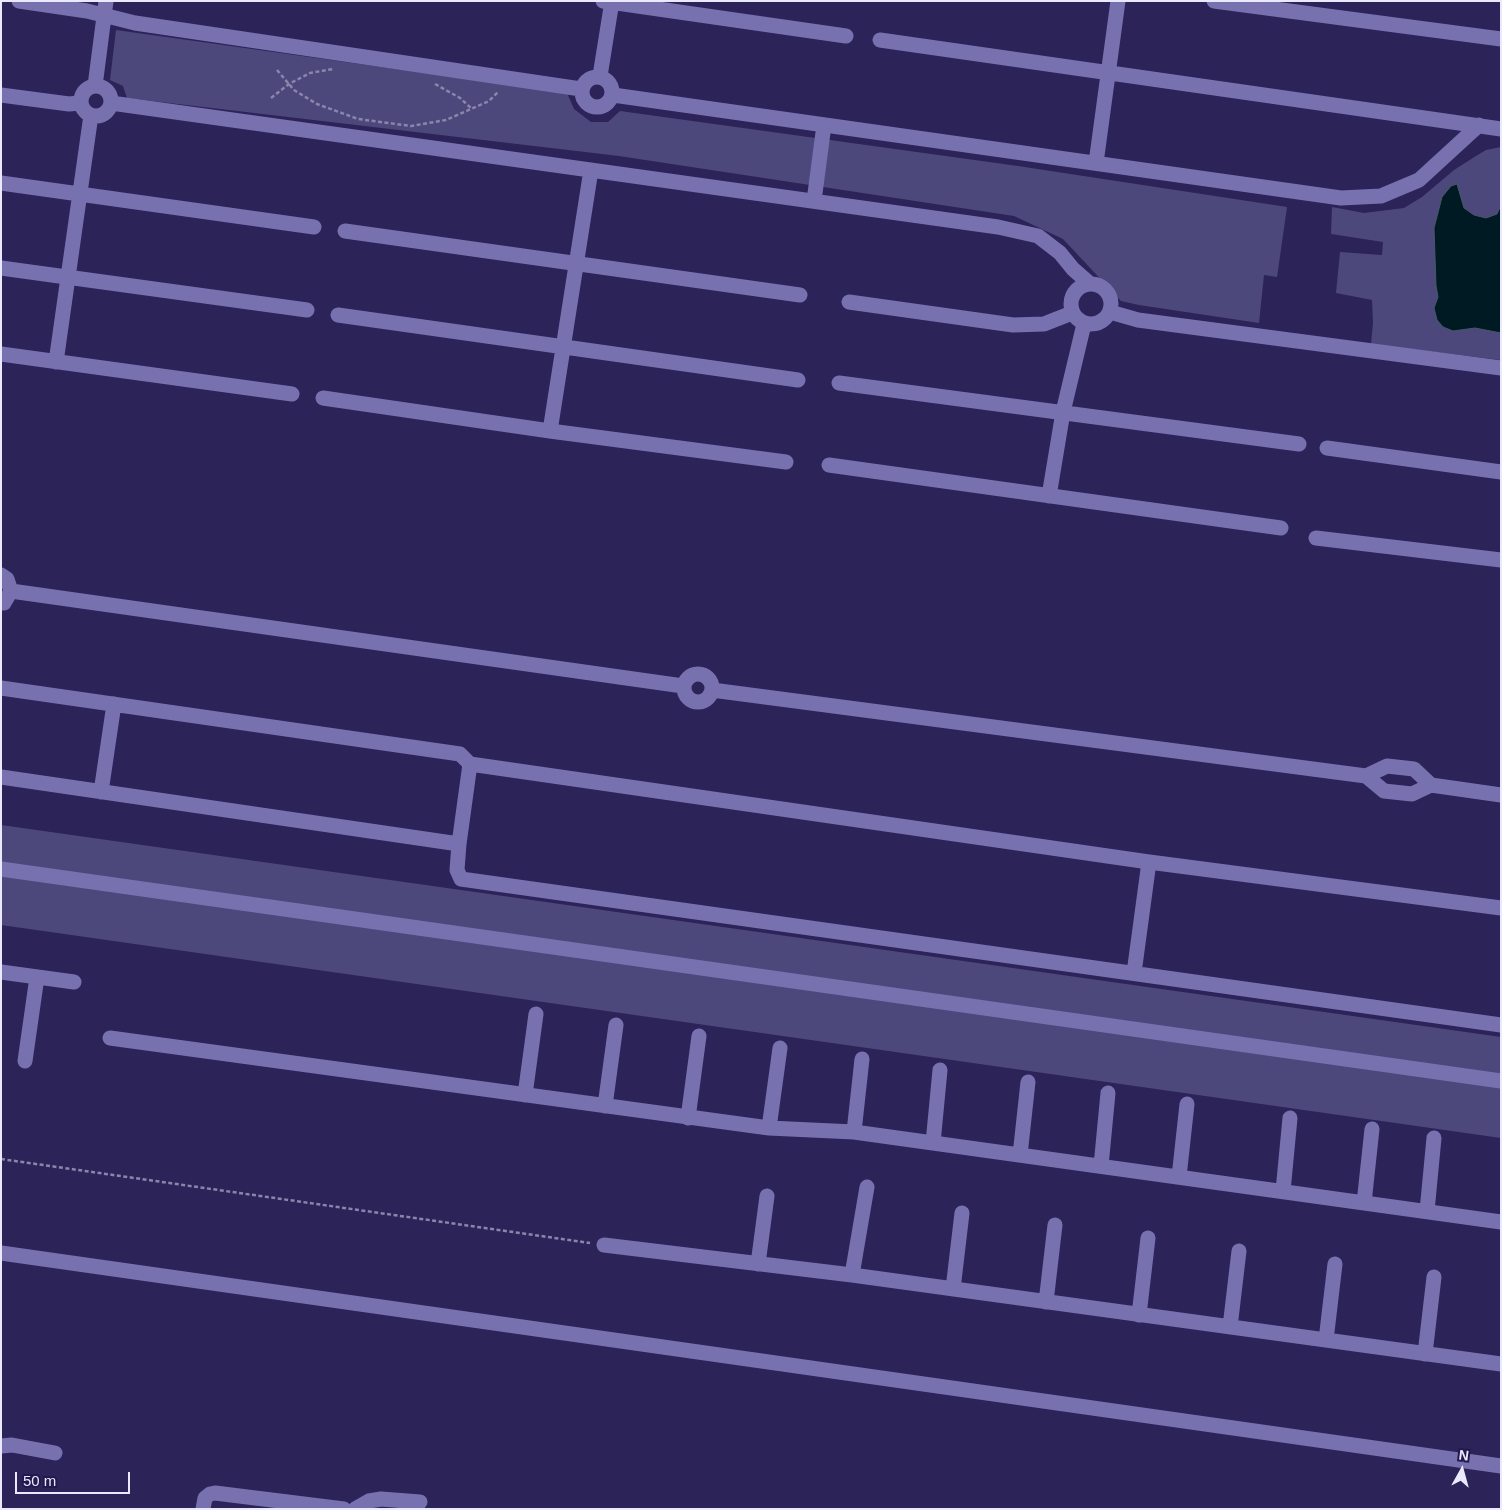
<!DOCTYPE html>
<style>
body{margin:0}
#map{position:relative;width:1502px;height:1510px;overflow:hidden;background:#2c2359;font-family:Arial,sans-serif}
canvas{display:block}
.frame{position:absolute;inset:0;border:2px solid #eae9fe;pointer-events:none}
.north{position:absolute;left:1437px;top:1445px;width:50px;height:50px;-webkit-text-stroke:4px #23184d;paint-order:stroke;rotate:7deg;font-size:14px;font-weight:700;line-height:20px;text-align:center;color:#eae9fe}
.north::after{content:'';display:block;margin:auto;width:18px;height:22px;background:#eae9fe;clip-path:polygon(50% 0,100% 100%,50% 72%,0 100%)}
.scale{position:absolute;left:15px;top:1472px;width:115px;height:22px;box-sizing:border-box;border:2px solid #eae9fe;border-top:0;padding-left:6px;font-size:15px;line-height:18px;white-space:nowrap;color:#eae9fe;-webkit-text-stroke:4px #23184d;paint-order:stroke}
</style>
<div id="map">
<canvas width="1502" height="1510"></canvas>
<div class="frame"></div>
<div class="north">N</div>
<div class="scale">50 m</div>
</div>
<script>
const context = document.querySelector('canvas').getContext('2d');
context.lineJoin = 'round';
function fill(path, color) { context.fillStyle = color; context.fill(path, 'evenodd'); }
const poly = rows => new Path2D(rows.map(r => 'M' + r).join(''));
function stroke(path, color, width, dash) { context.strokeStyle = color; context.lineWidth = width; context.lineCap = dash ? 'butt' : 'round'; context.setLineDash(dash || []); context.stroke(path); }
fill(poly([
 [116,30,567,93,574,109,591,122,608,122,620,111,1018,166,1287,207,1277,277,1264,275,1259,323,1139,305,1121,301,1063,239,1014,216,619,156,127,98,123,86,110,80],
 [1501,147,1501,360,1371,344,1373,323,1372,300,1336,293,1340,252,1382,255,1383,242,1331,234,1332,207,1364,213,1404,208,1422,197,1454,170,1476,156,1486,150],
 [1,825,1501,1037,1501,1138,1,925]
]), '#4d487c');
const water = poly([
 [1457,184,1464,208,1474,215,1486,218,1497,214,1501,205,1501,333,1475,328,1453,331,1443,327,1437,320,1434,308,1438,297,1436,286,1434,228,1442,197,1451,186,1457,184]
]);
fill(water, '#001a24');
stroke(water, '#465865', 1);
stroke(poly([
 [277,70,294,90,317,104,358,119,411,126,446,120,489,101,498,92],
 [435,84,460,98,471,108],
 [271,98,289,84,310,73,333,69],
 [1,1159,590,1243]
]), '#8a85ab', 2.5, [4, 2.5]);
stroke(poly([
 [19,1,87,11,135,23,581,89],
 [603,1,846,36],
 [1214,1,1501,39],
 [880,40,1501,129],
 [600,76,612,1],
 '582 92a15 15 0 1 1 30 0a15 15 0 1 1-30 0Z',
 [95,86,106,1],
 '81 101a15 15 0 1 1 30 0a15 15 0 1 1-30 0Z',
 [1,95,69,104,80,103],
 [613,95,1341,198,1381,196,1419,180,1479,125],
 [111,103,998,227,1038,236,1060,253,1073,269,1089,283],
 [1096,163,1118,1],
 [1,183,314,227],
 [814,201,824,125],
 [345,231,800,295],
 [1,268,307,310],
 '1071 304a20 20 0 1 1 40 0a20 20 0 1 1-40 0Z',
 [849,302,1013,325,1044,324,1072,313],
 [1110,312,1138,320,1501,368],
 [338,315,798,380],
 [1,354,292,394],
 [56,362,91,115],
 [839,383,1299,444],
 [323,398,550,431,786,462],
 [550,431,591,170],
 [1327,448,1501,472],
 [829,465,1281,528],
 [1049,496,1063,412,1084,324],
 [1316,538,1501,560],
 [1,575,7,579,11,591,4,603,1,603],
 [11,591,683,686],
 '684 688a14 14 0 1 1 28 0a14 14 0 1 1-28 0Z',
 [1,688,460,754,470,764,1149,862,1501,908],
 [712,690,1366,776,1384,791,1412,794,1431,785,1501,795],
 [470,764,459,844,457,870,461,879,1501,1025],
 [1366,776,1387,766,1414,769,1431,785],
 [1,777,459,844],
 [101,792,114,704],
 [1,869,1501,1081],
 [1,972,74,982],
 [1134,973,1149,862],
 [110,1038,769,1128,854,1132,1501,1222],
 [25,1061,37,977],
 [525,1095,536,1014],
 [605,1106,616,1025],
 [688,1118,699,1036],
 [769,1128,780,1048],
 [854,1132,862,1059],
 [933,1143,940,1070],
 [1020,1155,1028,1082],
 [1101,1166,1108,1093],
 [1179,1177,1187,1104],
 [1283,1191,1290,1118],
 [1364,1203,1372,1129],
 [1427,1211,1434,1138],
 [604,1245,852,1275,1501,1364],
 [1,1253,1501,1466],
 [758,1264,767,1196],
 [852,1275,867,1187],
 [953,1289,962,1213],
 [1046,1302,1055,1225],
 [1139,1315,1148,1238],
 [1230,1327,1239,1251],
 [1326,1340,1335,1264],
 [1425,1354,1434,1277],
 [1,1446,12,1445,55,1453],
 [203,1509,205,1498,210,1494,215,1493,344,1509],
 [355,1509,369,1501,381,1499,420,1502]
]), '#7772af', 15);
</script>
